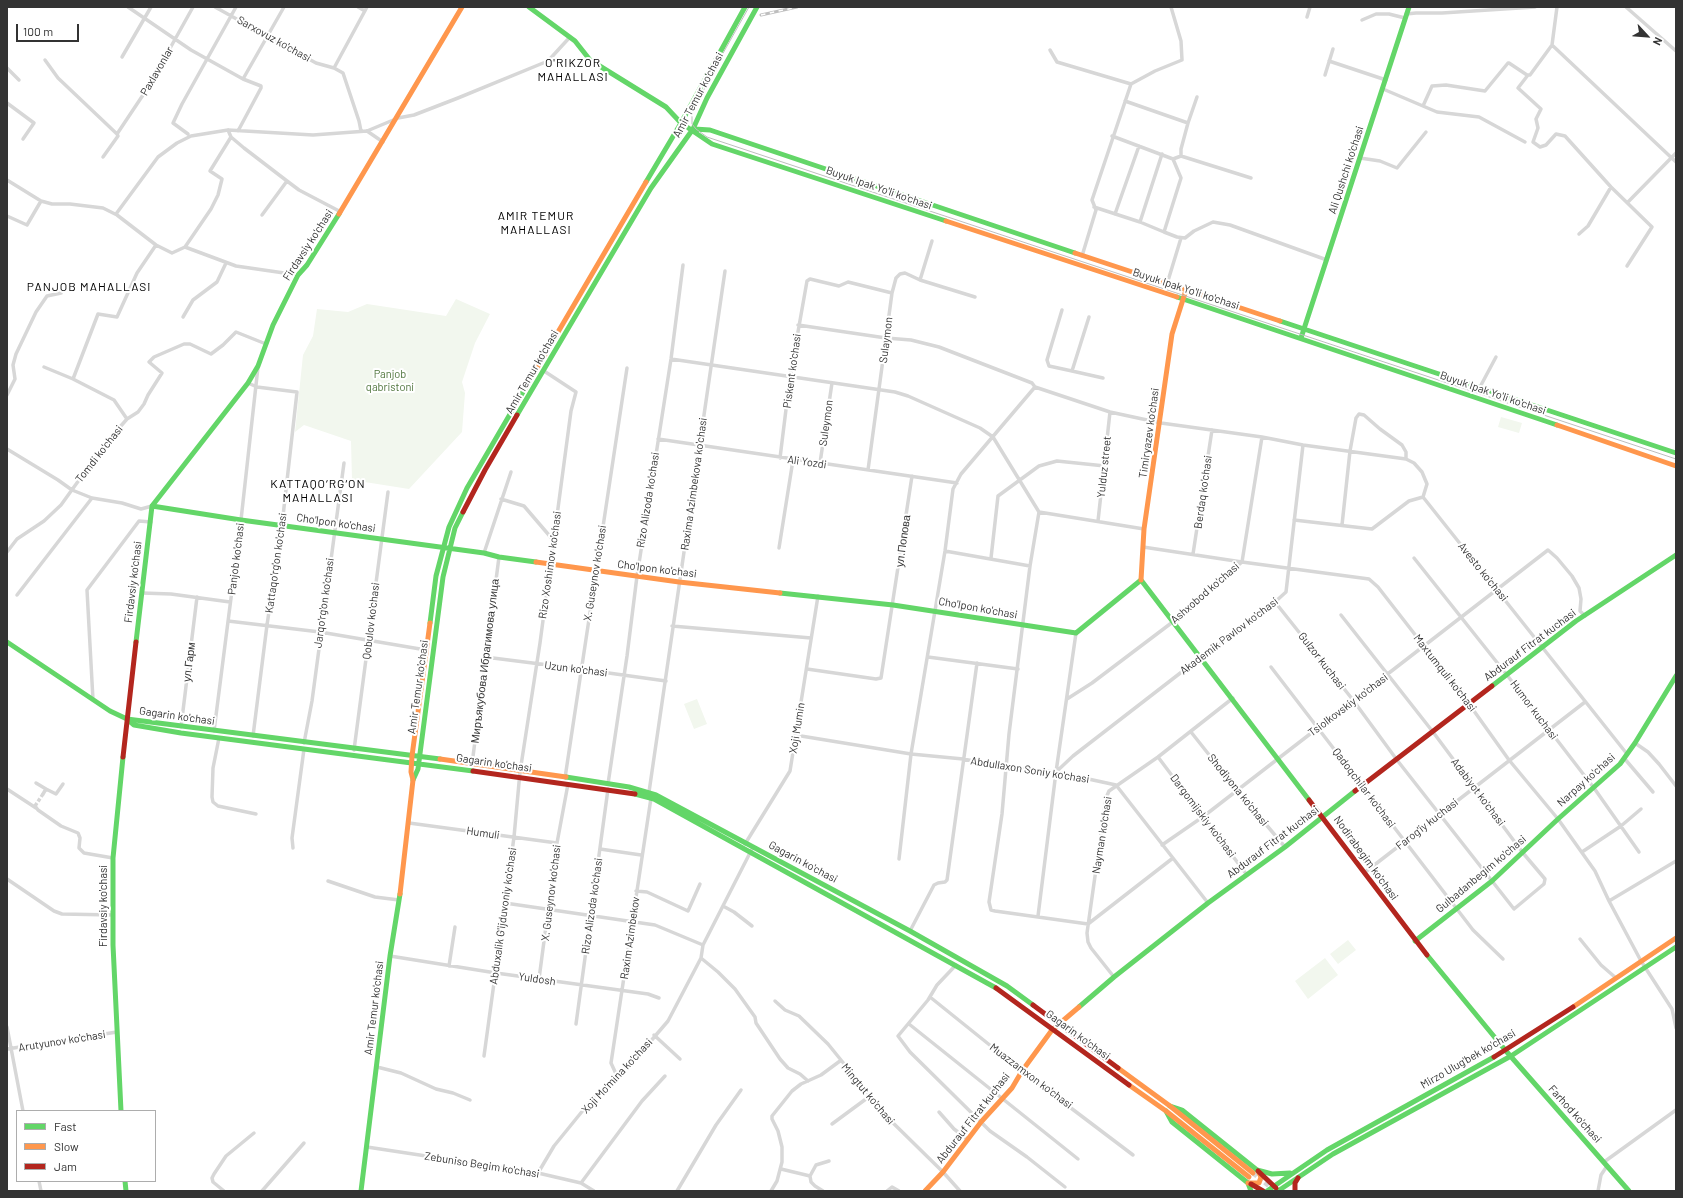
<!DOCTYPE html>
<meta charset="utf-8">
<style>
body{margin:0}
#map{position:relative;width:1683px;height:1198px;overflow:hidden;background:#fff;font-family:Barlow,sans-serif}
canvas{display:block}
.frame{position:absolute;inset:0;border:8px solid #333;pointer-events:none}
.legend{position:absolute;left:16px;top:1110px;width:140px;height:72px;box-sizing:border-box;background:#fff;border:1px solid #adadad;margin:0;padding:5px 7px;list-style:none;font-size:12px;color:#333}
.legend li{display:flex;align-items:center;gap:8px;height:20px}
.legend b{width:20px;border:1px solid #adadad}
.north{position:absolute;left:1627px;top:16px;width:40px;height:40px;-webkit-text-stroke:3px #fff;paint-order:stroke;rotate:116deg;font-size:11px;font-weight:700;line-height:16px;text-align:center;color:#333}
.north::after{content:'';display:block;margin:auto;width:14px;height:18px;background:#333;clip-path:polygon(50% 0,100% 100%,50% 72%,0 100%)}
.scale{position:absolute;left:16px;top:24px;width:63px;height:18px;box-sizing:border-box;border:2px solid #333;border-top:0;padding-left:5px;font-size:12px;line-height:14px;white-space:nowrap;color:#333;-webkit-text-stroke:3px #fff;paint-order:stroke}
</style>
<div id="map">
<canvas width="1683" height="1198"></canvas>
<div class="frame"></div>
<ul class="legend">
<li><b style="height:5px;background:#63d668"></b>Fast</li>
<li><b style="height:5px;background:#ff974d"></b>Slow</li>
<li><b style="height:5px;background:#b3261e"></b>Jam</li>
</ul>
<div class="north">N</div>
<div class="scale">100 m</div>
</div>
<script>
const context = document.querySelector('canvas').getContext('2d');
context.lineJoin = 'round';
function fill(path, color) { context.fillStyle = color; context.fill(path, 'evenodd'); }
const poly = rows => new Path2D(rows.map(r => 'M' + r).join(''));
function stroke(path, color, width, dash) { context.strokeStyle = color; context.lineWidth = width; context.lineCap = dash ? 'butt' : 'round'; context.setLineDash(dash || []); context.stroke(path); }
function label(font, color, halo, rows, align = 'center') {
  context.font = font + ' Barlow,sans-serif'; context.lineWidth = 4; context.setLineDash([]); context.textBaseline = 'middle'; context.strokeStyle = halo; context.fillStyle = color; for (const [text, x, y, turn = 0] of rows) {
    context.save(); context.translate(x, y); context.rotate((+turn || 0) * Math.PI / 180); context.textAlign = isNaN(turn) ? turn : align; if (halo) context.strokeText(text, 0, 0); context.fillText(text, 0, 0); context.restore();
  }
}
fill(poly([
 [456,299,490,314,475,343,462,382,465,393,462,432,409,489,352,480,351,441,304,425,295,432,303,355,313,336,317,309,348,312,367,304,446,316],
 [1501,417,1522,423,1519,433,1498,427],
 [697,699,707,724,694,729,684,704],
 [1348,940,1356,950,1338,964,1330,954],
 [1325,958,1338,975,1308,999,1295,981]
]), '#f2f7ee');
stroke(poly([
 [35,806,43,794]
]), '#d6d6d6', 3.5, [3.5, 2]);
stroke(poly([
 [1253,1173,1273,1189]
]), '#d6d6d6', 5, [5, 2.5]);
stroke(poly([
 [128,7,191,50,243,79,284,7],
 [215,7,316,63,334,68,343,73,359,121,361,131],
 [358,7,365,11],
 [1557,7,1552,45,1676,162],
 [1626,7,1676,51],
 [1406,14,1416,13,1442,13,1535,7],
 [1307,17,1310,7],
 [1362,20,1376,14,1389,14,1405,18],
 [1050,50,1057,62,1131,84],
 [122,57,151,7],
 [45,60,58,78,117,134],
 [1329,61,1386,80],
 [7,68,19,80],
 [334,68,367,7],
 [1325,75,1333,49],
 [1528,75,1518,88,1541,109,1536,119,1538,128,1533,142,1540,147,1546,145,1556,134,1565,136,1611,187,1652,227,1627,266],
 [1383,89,1437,112,1479,117,1525,142],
 [1125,101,1188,123,1181,149,1181,156],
 [7,103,34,123,23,139],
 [1423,106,1432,86,1446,85,1485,91,1508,63,1509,63,1527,75,1530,75,1552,45],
 [1188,123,1197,97],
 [228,130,231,137,244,148,287,181,299,190,341,212],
 [238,131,261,88,261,86,243,79],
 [367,131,383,142],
 [188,134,173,123,182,104,236,7],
 [1112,136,1173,159,1181,156,1251,178],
 [103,157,118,136,117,134,149,86,193,7],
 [1360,158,1380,161,1397,168,1426,132],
 [1173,159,1181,178,1164,232,1177,237,1185,238,1194,231,1213,222,1230,225,1327,260],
 [7,180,41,201,52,204,70,204,103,208,117,215,156,245,172,253,185,247,211,209,218,195,222,179,210,171,231,137],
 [1628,202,1676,153],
 [1094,207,1140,222,1164,232],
 [116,214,158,157,177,143,191,136,228,130,313,135,367,131,398,118,414,115,458,98,548,61,570,37],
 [1115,214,1139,146],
 [262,215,287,181],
 [7,216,27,225,41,201],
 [1140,222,1162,154],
 [1579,234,1588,226,1611,187],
 [185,247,236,266,298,275],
 [1082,256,1096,210,1092,200,1131,84,1155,71,1182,60,1181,41,1171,7],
 [920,280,975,297],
 [1167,284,1181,238],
 [1062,310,1047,360,1049,366,1072,371],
 [183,317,193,300,217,282,226,263],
 [1089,317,1072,371,1103,378],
 [798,325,886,338,911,340,939,347,1032,383,1035,387,1110,412,1161,423,1262,437,1303,445,1406,459,1414,463,1422,472,1427,484,1423,497],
 [671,359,895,392,908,396,980,428,993,437,1039,512,1144,529],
 [44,367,73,379],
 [248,383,257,387,297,392,282,525,267,625,253,736],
 [1480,387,1496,357],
 [7,395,15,379,13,365,16,354,36,312,47,296,61,293],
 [127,419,138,412,144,404,148,395,162,373,149,362,154,357,184,344,190,344,211,354,223,345,236,332,266,344],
 [658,439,957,483],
 [7,449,58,480,72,490,92,498,122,503,141,509,152,506],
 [780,458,790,377,807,281,810,279,839,286,848,282,892,293],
 [820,463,832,383],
 [868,470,892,293,896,278,900,274,905,273,920,280,932,241],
 [1423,497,1627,754],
 [501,499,524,506,554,541],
 [1039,512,1030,566,1009,734,1002,814,989,902,991,910,995,911,1088,924],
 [1294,520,1372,529,1409,501,1423,497],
 [1098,521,1110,412],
 [1342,525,1350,451,1356,418,1359,414,1364,415,1380,429,1402,445,1406,452,1406,459],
 [1143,547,1242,562,1369,579,1378,587,1469,704,1509,760,1558,819,1595,871,1609,901,1641,961,1672,1009,1676,1028],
 [779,548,793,460],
 [945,551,1030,566],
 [7,552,17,539,44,521,61,505,105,444,127,419,114,400,73,379,98,314,117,317,137,273,156,245],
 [484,553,511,472],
 [1193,554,1212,430],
 [991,558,998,496,1039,466,1057,461,1105,466],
 [1414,558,1507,675,1594,788,1639,852],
 [142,593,171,594,230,602],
 [17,595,92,498],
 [1275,602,1353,700,1397,760,1514,909,1544,884,1545,879,1523,853,1433,732,1341,615],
 [228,621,320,632,426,650],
 [672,626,811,638],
 [485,657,580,669,666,681],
 [928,657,1018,669],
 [1271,667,1473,930,1503,959],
 [807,669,876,679,881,678,912,476],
 [1067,699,1092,683,1174,621,1242,562,1262,437],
 [93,700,87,590,139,521,151,522],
 [181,727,197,597],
 [214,731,241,520,258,367],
 [1191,732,1237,790,1285,847],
 [795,735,911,754,963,759,1006,767,1056,772,1116,785,1208,903],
 [219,738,213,768,212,797,213,802,218,806,256,814],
 [304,743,312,701,344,463],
 [1635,743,1648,752,1659,764,1676,786],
 [354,750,388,492],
 [1158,757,1247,875],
 [1624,758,1653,792],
 [472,764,499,557],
 [1056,772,1073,756,1201,657,1275,602,1286,592,1303,445],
 [565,778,627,368],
 [36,783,46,789,43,794],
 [608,784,627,656,637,576,671,359,683,265],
 [7,789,36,808],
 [46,789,56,794,63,784],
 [649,792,725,271],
 [35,806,38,810,61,826,78,833,80,838,79,848,84,853,113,858],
 [409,823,557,843],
 [745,844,790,771,818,596],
 [1162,845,1204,816,1548,550,1557,558,1572,576,1579,588,1581,599,1580,611,1585,616],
 [293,848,292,838,304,749],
 [600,849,641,855],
 [1582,852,1621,826,1641,809],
 [899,859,911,754,945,551,953,489,961,474,1035,387],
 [1364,873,1585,702],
 [7,879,54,911,62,914,113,915],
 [328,881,375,897,399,900],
 [636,891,647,892,688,911,700,884],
 [1609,901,1676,861],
 [505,903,655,925,703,945],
 [723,906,734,912,752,926],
 [1038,916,1056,772,1076,633],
 [1088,924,1173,858],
 [910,931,934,885,938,883,945,882,947,880,977,663],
 [1580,939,1601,965,1616,978],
 [390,956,496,973,648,994,659,998],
 [701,958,718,972,735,989,755,1017,756,1023,780,1059,788,1068,800,1074,808,1081],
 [956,965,937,985,928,1000,898,1036,910,1052,990,1131,1027,1157,1065,1187],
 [449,966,455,927],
 [1114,977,1091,948,1088,942,1087,933,1106,798,1109,791,1158,757,1233,698],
 [539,979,557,843,568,784],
 [930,997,1022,1071,1133,1155],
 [775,1001,785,1010,799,1016,828,1044,888,1118,943,1172,960,1191],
 [576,1024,608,789],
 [909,1024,1078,1159],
 [7,1027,23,1111],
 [654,1035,680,1059],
 [7,1049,117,1032],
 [484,1056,514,837,520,772,540,643,571,411,576,392,544,371],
 [377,1067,401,1073,436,1089,453,1093,470,1100],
 [617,1076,611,1063,651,798],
 [939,1112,954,1129,967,1139],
 [832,1124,870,1096],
 [367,1147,538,1173,581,1183,594,1191],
 [1604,1162,1676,1110],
 [781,1169,810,1176,811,1182,815,1186,823,1191],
 [538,1173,554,1146,593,1098,638,1056,668,1021,701,958,703,945,753,847],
 [810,1176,816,1165,829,1161],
 [39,1181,41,1191],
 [581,1183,642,1101,665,1076],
 [224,1191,213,1182,212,1178,214,1174,226,1156,254,1133],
 [262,1191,304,1143],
 [677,1191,716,1125,741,1090],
 [771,1191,777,1181,782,1162,782,1147,778,1131,772,1119,772,1116,792,1091,801,1084,821,1075,840,1061],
 [887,1191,892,1187,899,1191],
 [1598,1191,1601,1175,1607,1166]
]), '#d7d7d7', 3.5);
stroke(poly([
 [529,7,575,41,590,60,666,107,681,123,712,144,946,221],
 [694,129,710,130,1075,253],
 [646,182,681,123,745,7],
 [1177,297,1557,425],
 [1280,321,1676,453],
 [1301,338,1409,7],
 [517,415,651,188,693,129,707,98,757,7],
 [152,506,241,520,484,553,499,557,536,562],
 [1141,580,1309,800],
 [780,593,893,605,1076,633,1141,580],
 [430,623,436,576,449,527,467,488,534,373],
 [7,642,110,711,127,719,440,759],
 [136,642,152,506,248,383,258,366,273,325,298,275,307,265,339,214],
 [1492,686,1576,621,1676,555],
 [127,719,134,725,181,733,473,771],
 [566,777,629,787,656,795,910,931,1007,986,1033,1005],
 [413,780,418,769,443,577,455,528,463,512],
 [635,794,654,799,996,988],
 [1415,941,1492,881,1558,819,1620,764,1635,743,1676,676],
 [1427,955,1506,1051,1629,1191],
 [1079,1007,1114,977,1208,903,1285,847,1355,791],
 [1170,1106,1182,1110,1257,1170,1272,1174,1290,1173],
 [121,1111,113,945,113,858,123,757],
 [1166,1111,1172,1122,1248,1183,1251,1191],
 [125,1181,126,1191],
 [361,1191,390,956,400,894],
 [1267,1191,1327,1150,1494,1057],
 [1278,1191,1333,1154,1511,1056,1676,947]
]), '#63d668', 5);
stroke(poly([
 [339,214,462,7],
 [946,221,1177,297],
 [1075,253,1280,321],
 [534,373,646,182],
 [1557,425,1676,466],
 [536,562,679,582,780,593],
 [1141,580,1144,529,1172,334,1186,290],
 [440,759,566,777],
 [400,894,413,780,411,772,412,756,430,623],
 [1573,1007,1676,938],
 [1118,1068,1170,1106,1253,1173],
 [1129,1085,1166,1111,1249,1177],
 [1248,1183,1259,1183,1261,1177,1259,1173],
 [925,1191,943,1172,981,1122,1012,1088,1022,1071,1052,1030,1079,1007]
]), '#ff974d', 5);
stroke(poly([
 [463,512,485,470,517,415],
 [123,757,136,642],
 [473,771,635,794],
 [1355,791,1492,686],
 [1309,800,1427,955],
 [996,988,1129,1085],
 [1033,1005,1118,1068],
 [1494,1057,1573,1007],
 [1258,1171,1276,1188],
 [1251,1184,1263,1191],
 [1295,1191,1295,1183,1298,1178]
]), '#b3261e', 5);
stroke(poly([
 [749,7,713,71,692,114,692,124,696,129,707,137,1676,459]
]), '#bebebe', 1);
const rail = poly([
 [761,15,797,7]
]);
stroke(rail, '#bebebe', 3);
stroke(rail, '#fff', 1.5, [4.5]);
label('11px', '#333', '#fff', [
 ["Sarxovuz ko'chasi",274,39,29],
 ["Paxlavonlar",157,71,-60],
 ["Amir Temur ko'chasi",698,95,-62],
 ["Ali Qushchi ko'chasi",1346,170,-72],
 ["Buyuk Ipak Yo'li ko'chasi",879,188,19],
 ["Firdavsiy ko'chasi",308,245,-57],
 ["Buyuk Ipak Yo'li ko'chasi",1186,289,18],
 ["Sulaymon",886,340,-83],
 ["Piskent ko'chasi",792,371,-82],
 ["Amir Temur ko'chasi",532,372,-60],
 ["Buyuk Ipak Yo'li ko'chasi",1493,393,19],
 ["Suleymon",826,423,-82],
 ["Timiryazev ko'chasi",1149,433,-82],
 ["Tomdi ko'chasi",99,454,-52],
 ["Ali Yozdi",807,462,8],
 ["Yulduz street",1104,467,-84],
 ["Raxima Azimbekova ko'chasi",694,484,-82],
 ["Berdaq ko'chasi",1203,492,-82],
 ["Rizo Alizoda ko'chasi",648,500,-81],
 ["Cho'lpon ko'chasi",336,523,8],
 ["ул.Попова",903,541,-82],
 ["Panjob ko'chasi",236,559,-83],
 ["Kattaqo'rg'on ko'chasi",276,563,-82],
 ["Rizo Xoshimov ko'chasi",550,565,-82],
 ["Cho'lpon ko'chasi",657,569,7],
 ["Avesto ko'chasi",1483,572,51],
 ["X. Guseynov ko'chasi",595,573,-81],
 ["Firdavsiy ko'chasi",133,582,-83],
 ["Ashxobod ko'chasi",1205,593,-41],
 ["Jarqo'rg'on ko'chasi",324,603,-82],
 ["Cho'lpon ko'chasi",978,608,10],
 ["Qobulov ko'chasi",371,621,-83],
 ["Akademik Pavlov ko'chasi",1229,636,-37],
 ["Abdurauf Fitrat kuchasi",1530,645,-37],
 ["Миръякубова Ибрагимова улица",485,661,-83],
 ["Gulzor kuchasi",1322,661,52],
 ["ул.Гарм",189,662,-83],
 ["Uzun ko'chasi",576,669,7],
 ["Maxtumquli ko'chasi",1445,673,52],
 ["Amir Temur ko'chasi",418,687,-82],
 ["Tsiolkovskiy ko'chasi",1348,705,-37],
 ["Humor kuchasi",1534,710,53],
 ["Gagarin ko'chasi",177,716,8],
 ["Xoji Mumin",797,728,-81],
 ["Gagarin ko'chasi",494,763,8],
 ["Abdullaxon Soniy ko'chasi",1030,770,9],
 ["Narpay ko'chasi",1586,780,-42],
 ["Qadoqchilar ko'chasi",1364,788,53],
 ["Shodiyona ko'chasi",1238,790,51],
 ["Adabiyot ko'chasi",1478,792,53],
 ["Dargomijskiy ko'chasi",1203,816,53],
 ["Farog'iy kuchasi",1427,824,-38],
 ["Humuli",483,833,8],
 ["Nayman ko'chasi",1102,835,-81],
 ["Abdurauf Fitrat kuchasi",1273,842,-37],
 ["Nodirabegim ko'chasi",1366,858,54],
 ["Gagarin ko'chasi",803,862,28],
 ["Gulbadanbegim ko'chasi",1481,874,-40],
 ["X. Guseynov ko'chasi",551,893,-83],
 ["Firdavsiy ko'chasi",103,906,-90],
 ["Rizo Alizoda ko'chasi",592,906,-82],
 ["Abduxalik G'ijduvoniy ko'chasi",503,916,-82],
 ["Raxim Azimbekov",630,938,-82],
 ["Yuldosh",537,979,8],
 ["Amir Temur ko'chasi",374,1008,-83],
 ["Gagarin ko'chasi",1078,1035,36],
 ["Arutyunov ko'chasi",62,1041,-9],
 ["Mirzo Ulug'bek ko'chasi",1468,1059,-30],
 ["Xoji Mo'mina ko'chasi",617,1076,-47],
 ["Muazzamxon ko'chasi",1031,1076,37],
 ["Mingtut ko'chasi",868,1094,50],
 ["Farhod ko'chasi",1575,1114,48],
 ["Abdurauf Fitrat kuchasi",973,1118,-52],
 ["Zebuniso Begim ko'chasi",482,1165,9]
]);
label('11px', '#4e743b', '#fff', [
 ["Panjob",390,374],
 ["qabristoni",390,387]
]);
context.letterSpacing = '1px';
label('12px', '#000', '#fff', [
 ["O'RIKZOR",573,63],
 ["MAHALLASI",573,77],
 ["AMIR TEMUR",536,216],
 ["MAHALLASI",536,230],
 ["PANJOB MAHALLASI",89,287],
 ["KATTAQO‘RG‘ON",318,484],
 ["MAHALLASI",318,498]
]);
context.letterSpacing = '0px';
</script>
